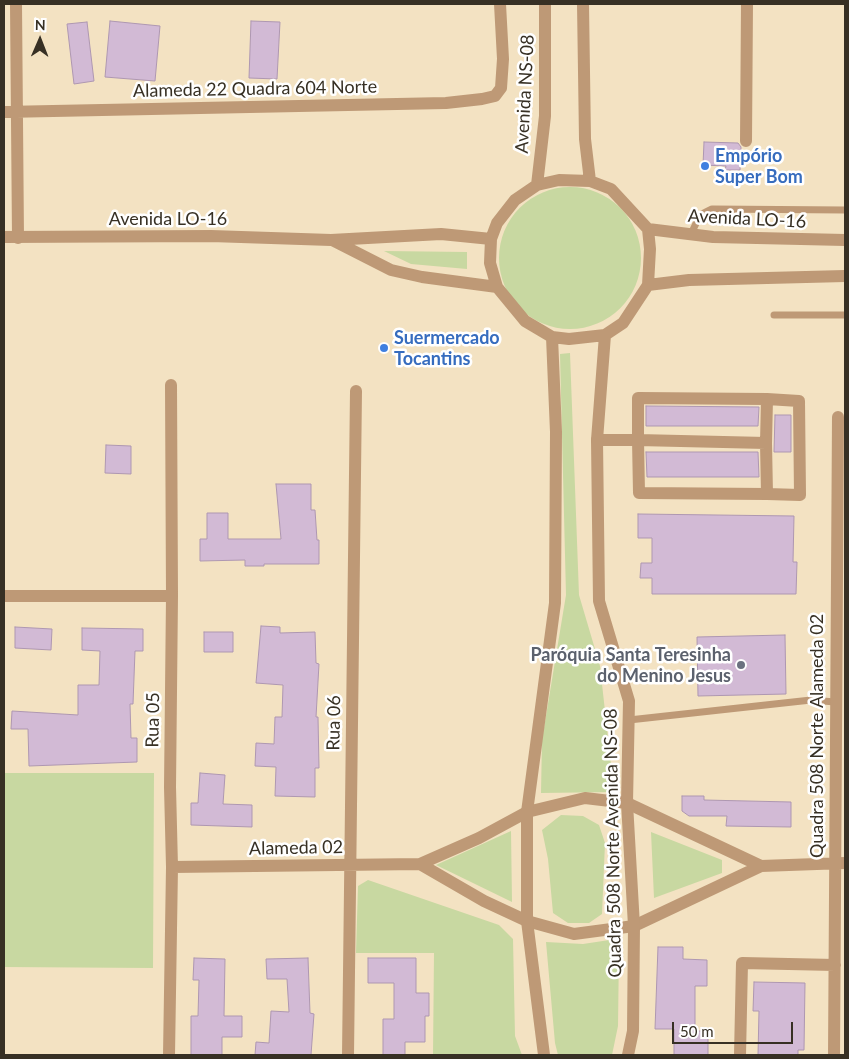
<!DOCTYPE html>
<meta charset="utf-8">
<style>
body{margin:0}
#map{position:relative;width:849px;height:1059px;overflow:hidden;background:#f3e2c2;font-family:Lato,sans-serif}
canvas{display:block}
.frame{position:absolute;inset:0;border:5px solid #373024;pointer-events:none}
.north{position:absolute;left:15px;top:15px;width:50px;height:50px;-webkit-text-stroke:4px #fff;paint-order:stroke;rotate:1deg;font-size:14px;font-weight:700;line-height:20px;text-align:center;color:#373024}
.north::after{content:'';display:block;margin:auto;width:18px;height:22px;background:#373024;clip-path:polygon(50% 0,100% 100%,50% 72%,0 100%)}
.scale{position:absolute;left:672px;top:1022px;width:121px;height:22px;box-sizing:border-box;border:2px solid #373024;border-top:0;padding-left:6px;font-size:15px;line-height:18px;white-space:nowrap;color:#373024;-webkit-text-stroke:4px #fff;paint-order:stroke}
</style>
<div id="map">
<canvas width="849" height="1059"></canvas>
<div class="frame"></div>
<div class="north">N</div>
<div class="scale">50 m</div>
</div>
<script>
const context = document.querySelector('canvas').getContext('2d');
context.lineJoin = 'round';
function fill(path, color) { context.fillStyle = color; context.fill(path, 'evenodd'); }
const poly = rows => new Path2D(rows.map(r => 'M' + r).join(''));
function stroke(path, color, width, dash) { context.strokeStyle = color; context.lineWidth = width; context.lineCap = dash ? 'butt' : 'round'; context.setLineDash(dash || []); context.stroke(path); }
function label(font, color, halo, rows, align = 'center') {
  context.font = font + ' Lato,sans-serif'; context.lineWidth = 5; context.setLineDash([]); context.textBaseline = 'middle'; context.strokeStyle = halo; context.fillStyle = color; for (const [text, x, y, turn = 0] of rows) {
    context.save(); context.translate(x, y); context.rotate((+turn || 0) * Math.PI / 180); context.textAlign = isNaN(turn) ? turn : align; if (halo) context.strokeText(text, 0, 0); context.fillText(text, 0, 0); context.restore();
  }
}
fill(poly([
 '499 258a71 71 0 1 1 142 0a71 71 0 1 1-142 0Z',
 [384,251,467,252,467,269,411,264],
 [570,353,579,595,600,666,614,792,541,793,542,740,566,595,560,354],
 [4,773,154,773,153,968,4,967],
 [561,815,583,816,599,825,605,843,602,914,589,923,568,923,553,913,548,859,542,830],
 [511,831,512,902,436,865],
 [651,832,722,860,722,873,654,898],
 [368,880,499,925,513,939,515,1036,522,1055,433,1055,434,953,356,953,358,886],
 [616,939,619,949,618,1026,612,1055,558,1055,555,1043,546,942,583,944]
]), '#c8d8a1');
const building = poly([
 [110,21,160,26,155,81,105,77,110,21],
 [251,21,280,22,277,79,249,78,251,21],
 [87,22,94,81,74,84,67,24,87,22],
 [704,142,738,143,741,147,740,170,725,170,726,166,703,165,704,142],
 [646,406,759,407,758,426,646,426,646,406],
 [775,415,791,415,791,452,774,452,775,415],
 [106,445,131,446,131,474,105,473,106,445],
 [646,452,758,452,759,477,647,477,646,452],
 [276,484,311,484,311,510,315,510,317,540,319,540,319,564,264,564,264,566,245,566,245,560,200,561,200,539,207,539,207,513,228,513,228,539,281,539,276,484],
 [638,514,794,516,793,562,797,562,796,594,652,594,652,578,640,578,641,563,652,563,652,538,638,538,638,514],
 [261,626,280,627,280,633,315,632,316,663,319,664,316,717,318,717,319,768,315,768,315,797,275,796,276,767,255,766,256,743,274,744,275,717,282,717,283,685,256,683,261,626],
 [15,627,52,629,51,650,15,648,15,627],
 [82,628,143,629,143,651,135,651,133,704,130,704,131,738,137,738,137,762,29,766,28,729,11,729,12,711,78,715,78,685,99,685,100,651,82,650,82,628],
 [204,632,233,632,233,652,204,652,204,632],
 [785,635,786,694,698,696,697,637,785,635],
 [200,773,225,775,223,804,252,805,252,827,191,825,191,803,198,803,200,773],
 [682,796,704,796,704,800,791,802,791,827,726,826,727,816,689,816,682,811,682,796],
 [658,947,683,947,683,959,707,960,707,986,695,986,695,1031,708,1031,708,1055,674,1055,674,1029,655,1029,658,947],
 [194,958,225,959,224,1016,242,1016,242,1037,222,1037,222,1055,191,1055,191,1016,198,1016,199,980,193,980,194,958],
 [308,958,310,1013,314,1014,311,1055,255,1055,256,1042,269,1043,271,1011,289,1012,287,979,267,979,266,959,308,958],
 [368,958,416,958,416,993,429,993,429,1016,425,1016,425,1042,405,1042,405,1055,383,1055,383,1019,394,1019,394,983,368,983,368,958],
 [754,982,805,983,804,1050,798,1050,798,1055,758,1055,759,1011,753,1011,754,982]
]);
fill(building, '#d2bad5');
stroke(building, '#ae97b1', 1);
stroke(poly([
 [691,234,700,215,712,209,845,210],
 [774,315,845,315],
 [629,720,811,700,835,702]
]), '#be9976', 7);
stroke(poly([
 [16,4,18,238],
 [4,112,446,103,482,99,495,96,501,88,503,59,500,4],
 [746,141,747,4],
 [597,440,638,440,638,398,767,399,766,443],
 [638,440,766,443,767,494,639,493,638,440],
 [767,494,800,495,799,401,767,399],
 [4,596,172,596],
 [420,864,484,901,527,921,574,934,634,926,761,866,845,863],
 [172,867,420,864,479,838,527,812,585,798,627,803,761,866],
 [169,1055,172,867,170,787,172,596,171,385],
 [348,1055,356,391],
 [740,1055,742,963,835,965],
 [834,1055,838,417]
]), '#be9976', 12);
stroke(poly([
 [583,4,585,139,590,181],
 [559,180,590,181,611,189,648,229,650,249,648,285,623,323,605,335,569,339,552,337,525,321,497,287,490,263,491,239,497,223,515,200,537,185,559,180],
 [537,185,545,116,545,4],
 [648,229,713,237,845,240],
 [4,237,211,236,331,240,441,234,491,239],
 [334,241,391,270,422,277,497,287],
 [648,285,689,280,845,276],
 [605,335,597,440,599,601,629,701,627,803,634,926,633,1031,628,1055],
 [544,1055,527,921,527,812,555,603,556,432,552,337]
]), '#be9976', 12);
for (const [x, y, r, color] of [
 [705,166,5,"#3f7fe0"],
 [384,348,5,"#3f7fe0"],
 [741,665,5,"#6b7280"]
]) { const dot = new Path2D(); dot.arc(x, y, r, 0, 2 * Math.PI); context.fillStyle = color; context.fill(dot); stroke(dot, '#fff', 2); }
label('18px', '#373024', '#fff', [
 ["Alameda 22 Quadra 604 Norte",255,89,-1],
 ["Avenida NS-08",525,94,-87],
 ["Avenida LO-16",168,219],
 ["Avenida LO-16",747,219,3],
 ["Rua 05",153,720,-89],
 ["Rua 06",334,723,-89],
 ["Quadra 508 Norte Alameda 02",817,736,-90],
 ["Quadra 508 Norte Avenida NS-08",613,843,-91],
 ["Alameda 02",296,848,-1]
]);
label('bold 18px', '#366cbe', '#fff', [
 ["Empório",715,156],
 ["Super Bom",715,177],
 ["Suermercado",394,338],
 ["Tocantins",394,359]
], 'left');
label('bold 18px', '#5b616d', '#fff', [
 ["Paróquia Santa Teresinha",731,655],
 ["do Menino Jesus",731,676]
], 'right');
</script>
